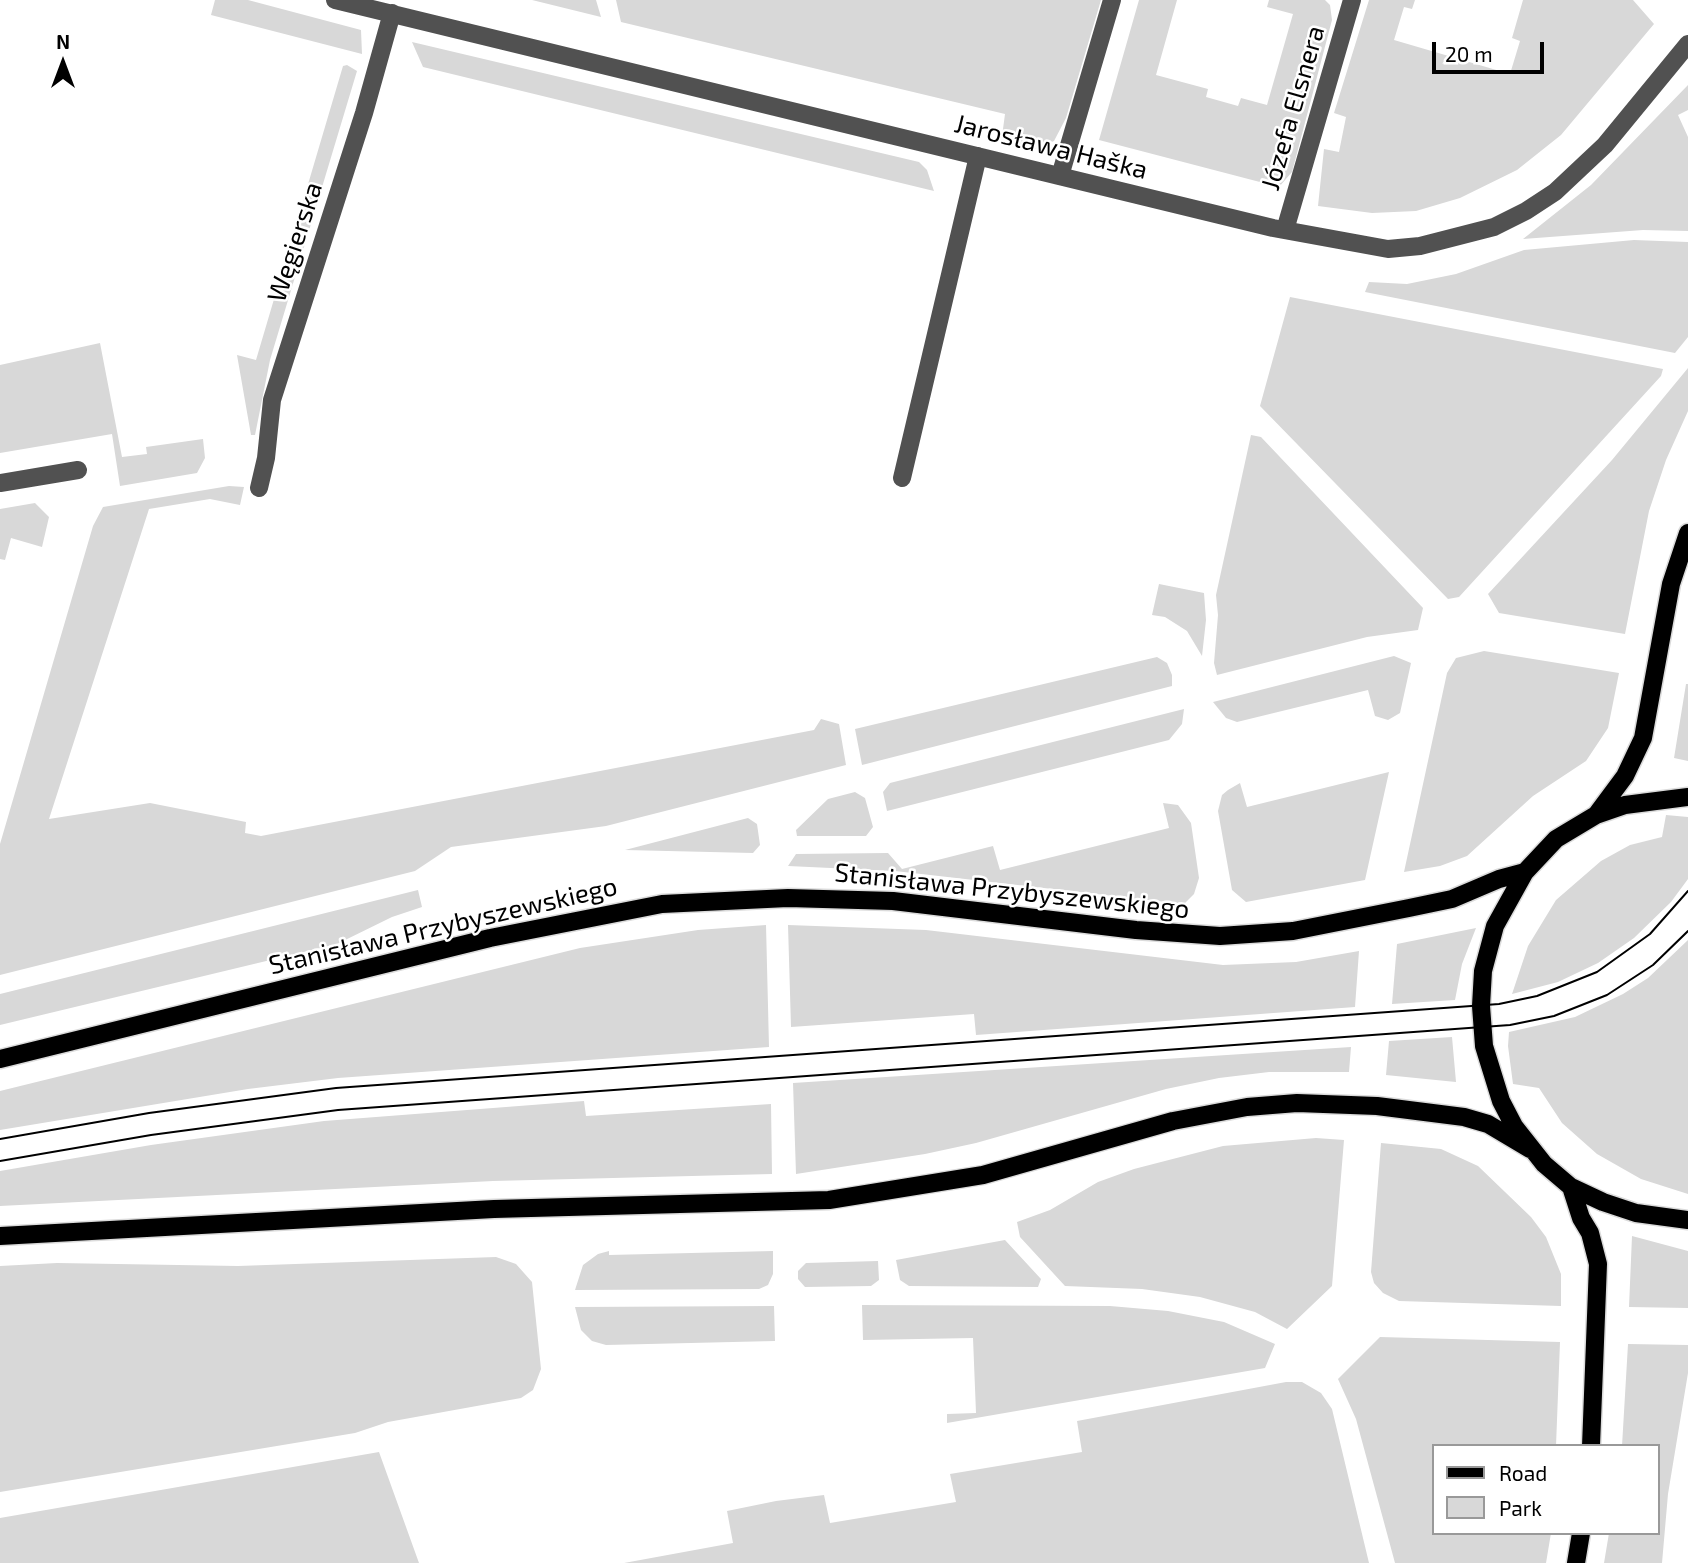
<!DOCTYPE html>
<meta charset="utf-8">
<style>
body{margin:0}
#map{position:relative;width:1688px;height:1563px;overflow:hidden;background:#fff;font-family:"Exo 2",sans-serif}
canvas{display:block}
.legend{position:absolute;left:1432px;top:1444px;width:228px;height:91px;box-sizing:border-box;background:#fff;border:2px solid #999;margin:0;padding:9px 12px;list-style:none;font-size:21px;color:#000}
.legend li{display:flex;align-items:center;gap:14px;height:35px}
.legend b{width:35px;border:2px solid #999}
.north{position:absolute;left:28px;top:28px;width:70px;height:70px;-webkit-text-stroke:5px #fff;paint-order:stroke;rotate:0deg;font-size:19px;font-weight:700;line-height:28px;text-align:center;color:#000}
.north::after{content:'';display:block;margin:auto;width:24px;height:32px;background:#000;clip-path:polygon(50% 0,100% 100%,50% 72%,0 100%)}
.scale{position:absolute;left:1432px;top:42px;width:112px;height:32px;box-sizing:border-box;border:4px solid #000;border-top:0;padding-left:9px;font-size:21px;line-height:24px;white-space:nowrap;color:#000;-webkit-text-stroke:5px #fff;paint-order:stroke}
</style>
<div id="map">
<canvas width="1688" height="1563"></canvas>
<ul class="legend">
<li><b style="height:9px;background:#000"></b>Road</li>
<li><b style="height:19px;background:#d8d8d8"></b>Park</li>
</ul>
<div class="north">N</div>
<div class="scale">20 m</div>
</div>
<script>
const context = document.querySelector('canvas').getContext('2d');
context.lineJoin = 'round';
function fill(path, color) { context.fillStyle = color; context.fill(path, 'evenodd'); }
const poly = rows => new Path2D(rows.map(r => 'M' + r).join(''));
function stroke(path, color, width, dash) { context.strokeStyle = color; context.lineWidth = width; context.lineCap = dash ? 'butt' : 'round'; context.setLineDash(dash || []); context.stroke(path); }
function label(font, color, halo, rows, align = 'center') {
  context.font = font + ' "Exo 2",sans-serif'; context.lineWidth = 5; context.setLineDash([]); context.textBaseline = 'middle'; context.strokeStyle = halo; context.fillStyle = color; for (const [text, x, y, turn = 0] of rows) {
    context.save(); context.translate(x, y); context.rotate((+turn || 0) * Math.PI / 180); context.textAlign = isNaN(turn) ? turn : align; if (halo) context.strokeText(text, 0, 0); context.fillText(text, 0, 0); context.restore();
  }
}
fill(poly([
 [215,0,248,0,361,30,362,54,211,15],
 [532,0,596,0,601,17],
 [616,0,1101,0,1066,118,1054,141,1033,150,1001,144,1005,114,621,22],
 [1139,0,1177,0,1156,75,1208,89,1206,97,1238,106,1241,98,1267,105,1293,14,1267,7,1269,0,1325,0,1330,5,1332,20,1292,172,1279,187,1099,140],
 [1369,0,1415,0,1412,9,1404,7,1394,40,1510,74,1520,41,1512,38,1523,0,1633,0,1654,24,1561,135,1517,170,1460,198,1416,211,1372,213,1318,206,1324,149,1339,152,1346,117,1334,113],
 [412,42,919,162,927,170,934,191,423,67],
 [347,65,357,71,270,360,255,435,251,435,237,355,256,360,343,66],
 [1688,85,1688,110,1678,115,1688,137,1688,231,1643,230,1523,239,1591,185],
 [1634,240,1688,242,1688,337,1675,353,1365,292,1369,282,1407,284,1456,274,1524,250],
 [1290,297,1663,369,1661,376,1459,597,1448,599,1260,406],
 [100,343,122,457,147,454,146,447,203,439,205,458,197,473,120,486,112,434,0,453,0,365],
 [1688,368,1688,411,1666,460,1649,511,1625,634,1499,613,1488,594,1612,460],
 [1251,435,1261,437,1423,608,1418,630,1367,637,1217,675,1214,663,1218,615,1216,595],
 [229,486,244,487,240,505,210,499,149,509,49,819,150,803,246,822,245,833,261,836,814,730,821,719,839,724,846,765,606,826,451,847,415,871,0,975,0,844,93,526,103,507],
 [35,503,49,517,42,547,11,538,5,560,0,559,0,509],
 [1159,584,1204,593,1206,620,1202,656,1187,631,1165,617,1152,615],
 [1484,651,1619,673,1608,728,1586,761,1533,796,1467,856,1440,866,1404,872,1447,673,1456,658],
 [1394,656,1411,663,1400,713,1388,720,1375,716,1368,690,1237,722,1226,718,1213,702],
 [1157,657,1167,663,1172,675,1172,686,862,765,855,729],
 [1686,684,1688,684,1688,761,1674,758],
 [1184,709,1182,724,1169,740,887,811,883,792,890,783],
 [1389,772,1365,880,1246,902,1232,890,1218,811,1222,795,1228,790,1240,783,1247,807],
 [855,792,865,798,873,827,866,836,797,836,796,830,828,799],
 [1163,803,1178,805,1191,823,1199,878,1194,894,1184,904,895,871,788,866,796,854,888,853,902,869,993,846,1000,870,1169,828],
 [1666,815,1688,817,1688,879,1671,902,1634,938,1598,963,1558,982,1512,994,1528,946,1556,900,1601,861,1630,845,1662,837],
 [748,818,757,824,760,845,753,853,625,850],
 [418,890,422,907,392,917,337,944,0,1025,0,994],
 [766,925,769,1047,338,1078,248,1089,0,1130,0,1091,580,948,698,930],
 [788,925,926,930,1223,965,1296,962,1359,951,1355,1007,976,1035,974,1014,791,1027],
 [1476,928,1462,964,1455,1000,1392,1004,1397,944],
 [1688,940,1688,1194,1641,1179,1597,1154,1562,1123,1539,1088,1513,1084,1508,1046,1509,1032,1575,1017,1623,994,1648,978],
 [1452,1037,1456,1082,1386,1075,1389,1041],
 [1351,1047,1349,1072,1269,1072,1219,1078,1166,1089,976,1143,925,1154,796,1174,793,1083],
 [584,1101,586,1116,771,1104,772,1174,493,1181,0,1206,0,1171,151,1145,324,1121],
 [1316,1138,1344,1140,1332,1286,1287,1329,1255,1312,1200,1297,1142,1289,1065,1286,1020,1237,1017,1222,1050,1210,1098,1182,1134,1169,1223,1146],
 [1381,1143,1441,1149,1478,1166,1531,1217,1546,1237,1561,1274,1561,1306,1399,1301,1383,1293,1374,1283,1371,1272],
 [1632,1236,1688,1251,1688,1308,1629,1307],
 [1005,1240,1041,1279,1038,1287,909,1286,900,1280,896,1260],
 [609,1251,609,1255,773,1251,773,1274,768,1285,759,1289,575,1290,583,1265,598,1254],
 [496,1257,516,1264,532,1282,541,1369,533,1390,521,1398,388,1422,355,1433,0,1492,0,1266,57,1263,238,1266],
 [878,1261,879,1280,871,1286,805,1287,798,1279,798,1271,806,1263],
 [862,1305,1110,1306,1168,1311,1224,1322,1275,1344,1265,1368,947,1423,947,1414,976,1413,973,1338,863,1340],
 [774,1306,775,1341,606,1345,592,1341,581,1330,575,1307],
 [1380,1337,1560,1342,1556,1446,1434,1446,1434,1533,1551,1533,1546,1563,1395,1563,1356,1419,1338,1379],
 [1628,1344,1688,1345,1688,1373,1668,1494,1662,1563,1604,1563,1609,1533,1658,1533,1658,1446,1622,1446],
 [1286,1382,1302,1382,1321,1393,1332,1409,1369,1563,624,1563,733,1543,727,1511,776,1501,824,1495,830,1523,956,1502,950,1474,1082,1452,1077,1421],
 [379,1452,419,1563,0,1563,0,1518]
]), '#d8d8d8');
const major = poly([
 [1688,797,1625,805,1596,815,1556,839,1525,872,1495,926,1483,971,1481,1006,1484,1046,1501,1101,1514,1126,1544,1164,1571,1187,1603,1202,1636,1213,1688,1220],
 [1596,815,1625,776,1643,738,1671,584,1688,533],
 [0,1059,490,938,662,904,788,898,893,901,1136,930,1220,936,1293,931,1409,908,1452,899,1499,879,1525,872],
 [1571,1187,1581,1218,1590,1233,1598,1264,1591,1446],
 [0,1236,494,1209,829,1200,983,1175,1173,1121,1247,1107,1297,1103,1377,1106,1464,1117,1488,1124,1530,1149],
 [1576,1563,1581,1533]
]);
stroke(major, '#dbdbdb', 21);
stroke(poly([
 [335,0,1273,228,1388,249,1420,246,1494,227,1526,211,1555,192,1605,145,1688,44],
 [1060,176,1112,0],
 [1285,230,1352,0],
 [902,478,978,156],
 [0,483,78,470],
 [259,488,266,458,272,400,364,113,392,13]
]), '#515151', 18);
stroke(major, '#000', 18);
stroke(poly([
 [0,1139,149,1113,336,1088,1499,1004,1537,996,1597,972,1650,934,1688,891],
 [0,1161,151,1135,338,1110,1510,1025,1554,1016,1607,995,1653,965,1688,931]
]), '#000', 2);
label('26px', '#000', '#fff', [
 ["Józefa Elsnera",1293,108,-74],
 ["Jarosława Haška",1051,147,14],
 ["Węgierska",295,242,-72],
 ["Stanisława Przybyszewskiego",1012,891,6],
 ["Stanisława Przybyszewskiego",443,926,-13]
]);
</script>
